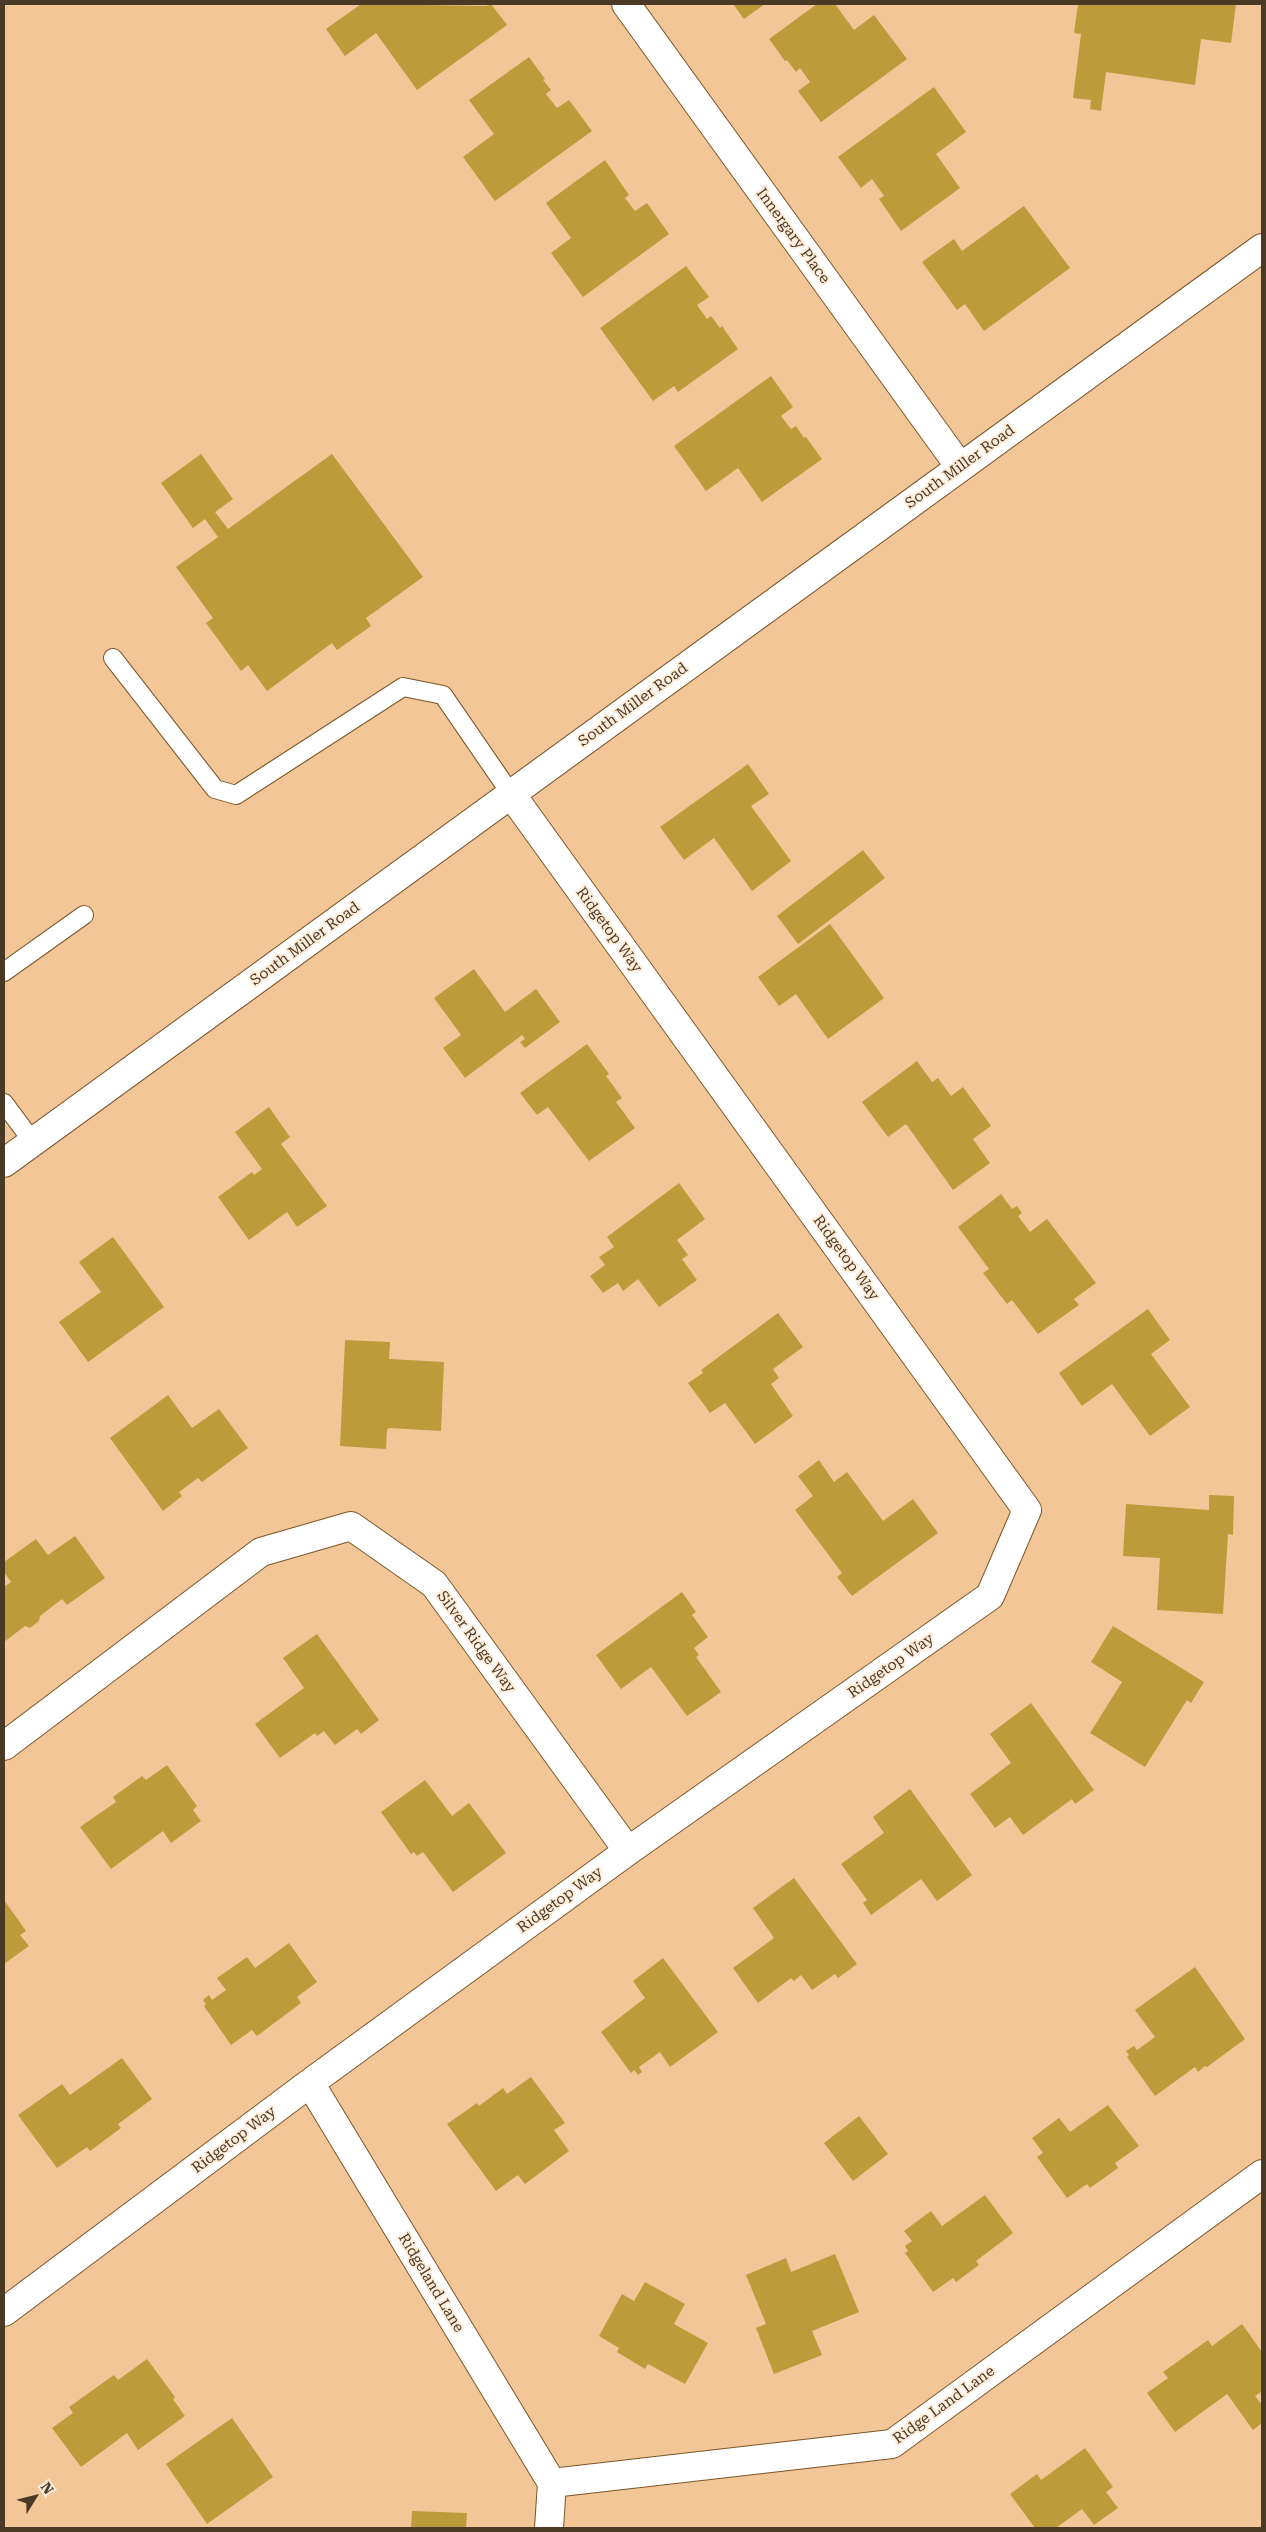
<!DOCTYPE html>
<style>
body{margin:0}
#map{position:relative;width:1266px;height:2532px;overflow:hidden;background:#f2c697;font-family:"Roboto Serif",serif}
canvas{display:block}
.frame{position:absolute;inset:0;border:5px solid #4a3925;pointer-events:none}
.north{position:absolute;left:10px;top:2472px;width:50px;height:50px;-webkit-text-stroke:4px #ffedda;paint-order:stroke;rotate:54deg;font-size:14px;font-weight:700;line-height:20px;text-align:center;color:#4a3925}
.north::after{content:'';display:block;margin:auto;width:18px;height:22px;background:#4a3925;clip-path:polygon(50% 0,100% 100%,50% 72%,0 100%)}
</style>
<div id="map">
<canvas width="1266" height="2532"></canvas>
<div class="frame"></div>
<div class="north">N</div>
</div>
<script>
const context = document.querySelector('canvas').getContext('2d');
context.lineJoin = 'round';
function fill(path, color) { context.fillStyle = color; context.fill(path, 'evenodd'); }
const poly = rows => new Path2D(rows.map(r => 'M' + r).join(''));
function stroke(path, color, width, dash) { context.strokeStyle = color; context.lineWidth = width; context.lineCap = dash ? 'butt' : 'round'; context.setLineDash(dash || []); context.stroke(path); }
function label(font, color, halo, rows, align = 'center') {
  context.font = font + ' "Roboto Serif",serif'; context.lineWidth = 4; context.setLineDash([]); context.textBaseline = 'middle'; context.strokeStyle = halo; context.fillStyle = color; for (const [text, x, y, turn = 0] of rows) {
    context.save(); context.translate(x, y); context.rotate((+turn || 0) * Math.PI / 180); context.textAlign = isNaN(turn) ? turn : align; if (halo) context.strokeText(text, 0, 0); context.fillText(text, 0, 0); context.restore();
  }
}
fill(poly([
 [361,4,486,6,491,4,507,25,417,90,376,33,345,56,326,29],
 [733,4,765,4,744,19],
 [817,4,835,4,854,30,874,15,907,59,821,122,798,91,810,82,800,68,796,72,787,60,785,61,769,39],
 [1078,4,1236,4,1231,43,1201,39,1195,85,1106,72,1101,111,1090,109,1091,100,1073,98,1081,34,1074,33],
 [529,57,545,79,543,80,551,90,546,94,557,108,569,100,592,131,495,201,463,157,494,134,469,100],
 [934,87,966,132,936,154,960,188,901,231,879,199,884,196,872,179,861,188,838,157],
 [605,160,629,195,625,198,635,211,647,203,669,234,583,297,551,253,571,238,546,203],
 [1024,206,1070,268,984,331,965,304,957,310,922,262,954,239,962,251],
 [686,266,709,297,697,305,707,319,711,316,720,328,722,326,738,349,678,392,674,386,653,401,600,328],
 [771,376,793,407,781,416,791,429,796,426,804,438,806,437,822,459,762,502,738,468,706,491,674,446],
 [201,454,233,499,215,512,228,529,332,454,423,577,366,618,371,626,337,650,332,643,267,691,248,665,241,671,206,623,213,618,176,567,218,537,205,519,193,528,161,483],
 [748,764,769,794,751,806,791,861,752,891,714,838,684,860,660,827],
 [863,850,885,878,798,944,777,916],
 [830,924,884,998,828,1039,796,994,779,1006,758,977],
 [474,969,505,1012,536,989,560,1022,525,1048,520,1042,525,1039,522,1035,465,1078,443,1048,461,1035,434,998],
 [587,1044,609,1074,606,1076,622,1098,616,1102,635,1128,589,1161,548,1107,537,1115,520,1093],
 [917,1061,932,1082,938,1078,951,1096,963,1087,991,1126,973,1139,990,1163,953,1190,906,1124,888,1137,862,1102],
 [269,1107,290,1137,281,1144,327,1206,297,1227,287,1212,249,1240,218,1197,252,1172,254,1175,262,1169,235,1132],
 [679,1183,705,1219,677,1240,688,1255,682,1259,697,1280,659,1307,638,1279,623,1291,618,1283,603,1293,590,1276,605,1265,599,1257,614,1247,607,1237],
 [1001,1194,1012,1209,1017,1206,1022,1213,1018,1216,1030,1232,1047,1219,1096,1283,1074,1299,1079,1305,1038,1334,1012,1300,1007,1304,983,1273,989,1269,958,1227],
 [113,1237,164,1307,88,1362,59,1322,101,1292,79,1262],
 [1148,1309,1170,1340,1151,1354,1190,1407,1150,1436,1112,1384,1082,1406,1059,1373],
 [778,1313,803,1347,773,1369,779,1378,771,1384,793,1416,755,1444,725,1403,710,1413,688,1383,703,1373,701,1370],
 [345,1340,390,1342,389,1359,444,1362,441,1431,389,1428,387,1430,386,1449,340,1446],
 [168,1395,192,1428,219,1409,248,1448,202,1482,198,1478,179,1492,182,1496,163,1511,110,1438],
 [819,1460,834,1482,847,1472,883,1521,913,1499,938,1533,852,1596,837,1577,842,1573,795,1510,813,1496,798,1476],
 [1209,1495,1234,1496,1233,1535,1228,1534,1223,1614,1157,1610,1160,1558,1123,1556,1126,1504,1209,1510],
 [75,1536,105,1578,67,1605,62,1599,40,1616,39,1621,30,1628,25,1626,4,1642,4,1587,11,1582,4,1572,4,1562,36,1539,48,1555],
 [682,1592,696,1612,692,1615,708,1637,694,1648,699,1655,696,1657,721,1692,687,1716,651,1667,621,1689,596,1655],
 [1113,1626,1204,1682,1191,1703,1187,1700,1145,1767,1090,1733,1122,1682,1091,1662],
 [317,1634,379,1720,361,1734,357,1729,335,1745,324,1731,317,1736,315,1733,280,1758,255,1724,304,1688,283,1658],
 [1031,1703,1094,1790,1075,1804,1072,1799,1023,1835,1010,1817,995,1828,970,1794,1011,1763,990,1734],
 [167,1765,197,1806,193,1810,201,1821,171,1843,163,1831,111,1869,80,1827,116,1802,113,1797,142,1776,146,1780],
 [425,1780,452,1816,469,1803,506,1853,453,1892,423,1852,417,1856,414,1852,411,1854,381,1812],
 [910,1789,972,1875,937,1901,921,1879,871,1915,863,1903,867,1900,841,1864,884,1833,873,1817],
 [794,1878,857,1964,838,1978,835,1974,812,1990,801,1975,794,1981,791,1978,758,2003,733,1968,774,1938,753,1908],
 [4,1900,26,1931,20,1935,29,1946,4,1964],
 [289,1943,317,1982,297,1997,301,2003,257,2036,252,2030,231,2045,204,2006,206,2004,203,2000,209,1995,212,2000,226,1990,217,1978,247,1957,255,1968],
 [663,1958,718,2032,670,2067,660,2052,639,2067,642,2072,638,2075,634,2070,631,2073,601,2032,645,1998,633,1981],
 [1195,1967,1245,2039,1207,2067,1205,2066,1198,2072,1195,2067,1155,2096,1127,2057,1129,2055,1126,2051,1134,2046,1137,2050,1155,2037,1135,2010],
 [122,2058,152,2099,118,2124,121,2128,90,2151,87,2147,57,2168,18,2115,62,2084,70,2095],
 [531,2077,565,2123,554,2130,569,2151,525,2184,518,2175,496,2191,447,2124,477,2103,479,2106,503,2088,507,2094],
 [1108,2105,1139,2146,1115,2163,1118,2168,1090,2188,1087,2184,1067,2198,1037,2157,1043,2153,1032,2138,1059,2118,1070,2132],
 [859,2116,888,2154,853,2181,824,2143],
 [985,2195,1013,2233,976,2261,979,2265,956,2282,953,2278,933,2292,905,2253,908,2251,905,2246,912,2241,904,2231,931,2211,942,2226],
 [835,2254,859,2312,812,2331,822,2355,774,2374,756,2328,766,2324,746,2275,786,2258,791,2272],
 [645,2282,685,2304,674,2324,708,2343,685,2384,648,2364,645,2369,617,2352,619,2348,599,2336,622,2294,634,2301],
 [1242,2324,1262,2352,1262,2391,1255,2396,1262,2405,1262,2423,1253,2430,1227,2394,1175,2432,1147,2393,1168,2378,1163,2372,1208,2340,1212,2346],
 [147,2359,175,2397,173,2399,185,2416,138,2450,127,2433,81,2467,52,2428,73,2413,69,2407,114,2375,118,2380],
 [232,2418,273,2477,207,2524,166,2464],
 [1085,2448,1113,2487,1106,2492,1118,2508,1094,2525,1082,2509,1056,2528,1035,2528,1010,2494,1037,2474,1041,2480],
 [412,2511,467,2513,466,2528,411,2528]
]), '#bd9b3b');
const lane = poly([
 [113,658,215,789,236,795,403,687,443,695,511,794],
 [4,972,84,915],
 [4,1103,33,1142]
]);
const street = poly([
 [626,4,960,467],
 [4,1746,261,1552,351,1526,434,1584,628,1851],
 [310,2083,552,2483],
 [4,2312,310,2083,628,1851,990,1596,1027,1510,511,794],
 [552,2483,892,2444,1262,2174],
 [549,2528,552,2483]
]);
const secondary = poly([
 [4,1163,1262,248]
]);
stroke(lane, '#7d5729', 20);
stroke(street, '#7d5729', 30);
stroke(secondary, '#7d5729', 30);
stroke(lane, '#fff', 18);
stroke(street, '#fff', 28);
stroke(secondary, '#fff', 28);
label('15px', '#4a3925', '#ffedda', [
 ["Innergary Place",793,236,54],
 ["South Miller Road",960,467,-36],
 ["South Miller Road",633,705,-36],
 ["Ridgetop Way",609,930,54],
 ["South Miller Road",305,944,-36],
 ["Ridgetop Way",846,1258,54],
 ["Silver Ridge Way",476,1642,54],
 ["Ridgetop Way",891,1666,-35],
 ["Ridgetop Way",560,1900,-36],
 ["Ridgetop Way",234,2140,-37],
 ["Ridgeland Lane",431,2283,59],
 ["Ridge Land Lane",944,2405,-36]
]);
</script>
